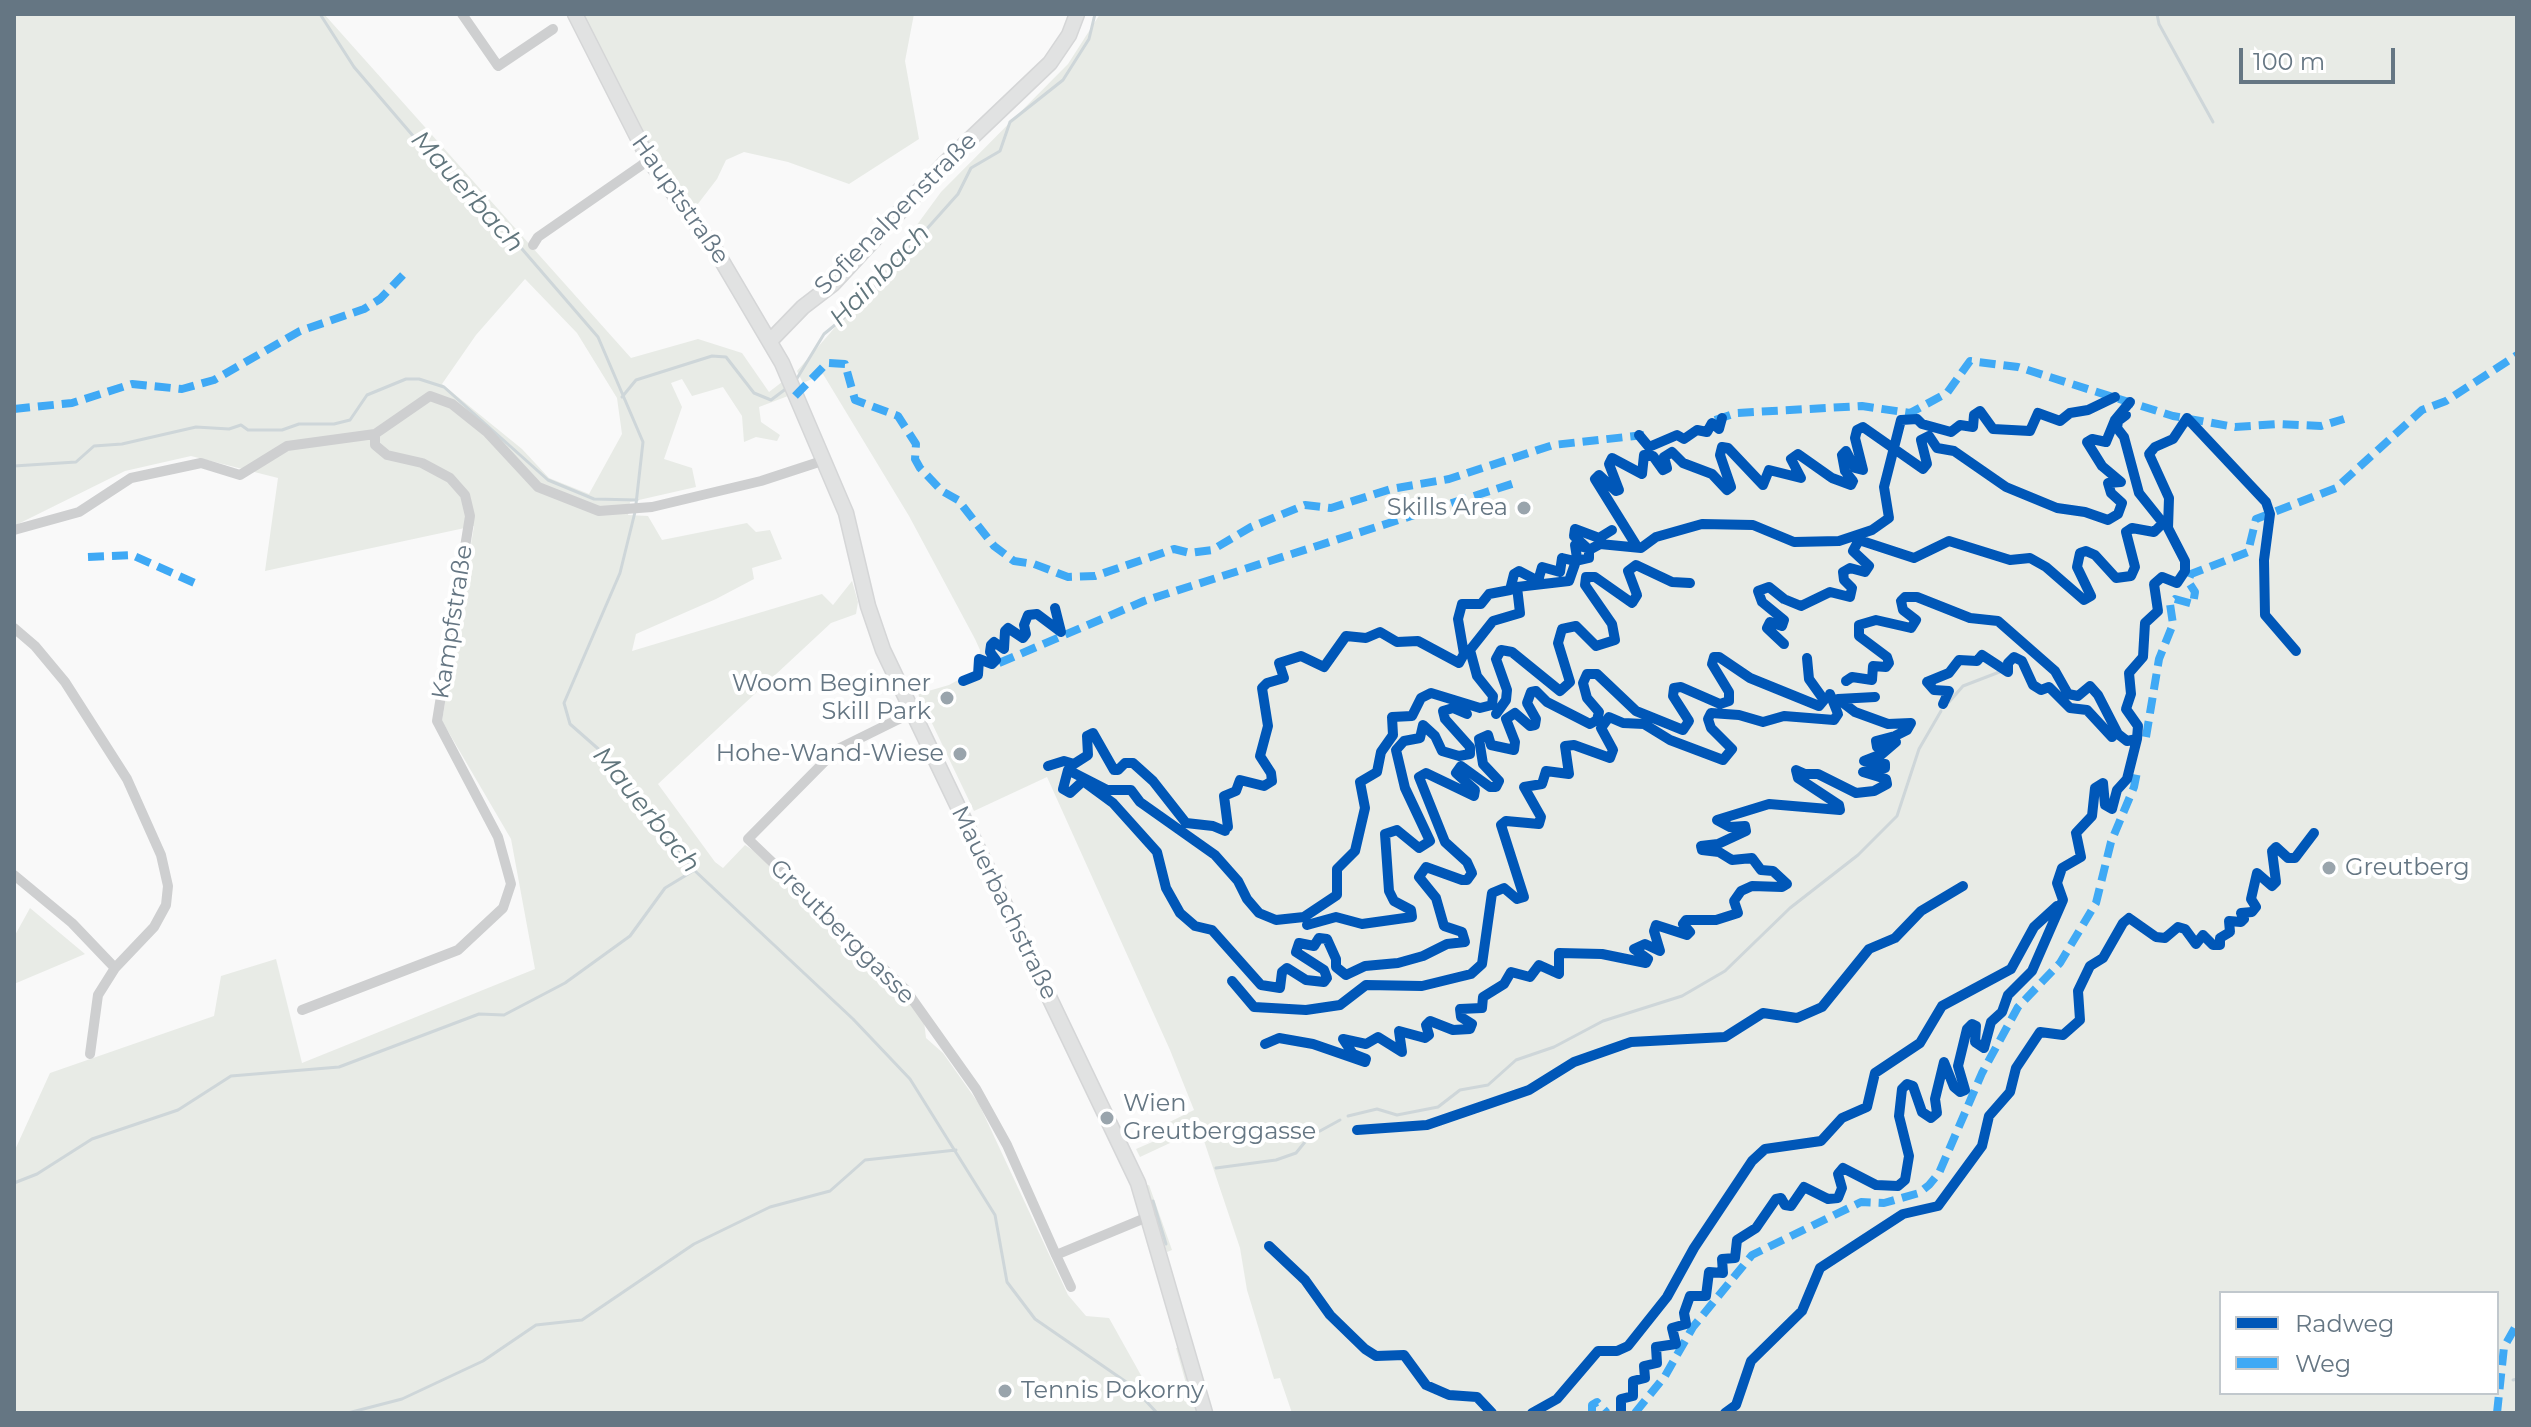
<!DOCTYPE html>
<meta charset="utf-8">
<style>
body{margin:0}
#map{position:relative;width:2531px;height:1427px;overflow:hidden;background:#f9f9f9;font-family:Montserrat,sans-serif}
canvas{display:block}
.frame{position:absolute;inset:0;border:16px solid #657683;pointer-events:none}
.legend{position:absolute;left:2219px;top:1291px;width:280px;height:104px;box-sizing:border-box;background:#fff;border:2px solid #c1c8cd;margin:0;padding:10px 14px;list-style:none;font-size:24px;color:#657683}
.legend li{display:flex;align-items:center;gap:16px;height:40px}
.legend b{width:40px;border:2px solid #c1c8cd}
.scale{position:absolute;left:2239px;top:48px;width:156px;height:36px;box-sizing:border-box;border:4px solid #657683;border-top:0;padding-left:10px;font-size:24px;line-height:28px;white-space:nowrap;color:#657683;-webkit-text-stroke:6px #fff;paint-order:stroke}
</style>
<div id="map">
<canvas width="2531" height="1427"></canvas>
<div class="frame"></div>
<ul class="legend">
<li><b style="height:10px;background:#0057b8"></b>Radweg</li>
<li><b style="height:10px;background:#3fa9f5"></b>Weg</li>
</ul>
<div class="scale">100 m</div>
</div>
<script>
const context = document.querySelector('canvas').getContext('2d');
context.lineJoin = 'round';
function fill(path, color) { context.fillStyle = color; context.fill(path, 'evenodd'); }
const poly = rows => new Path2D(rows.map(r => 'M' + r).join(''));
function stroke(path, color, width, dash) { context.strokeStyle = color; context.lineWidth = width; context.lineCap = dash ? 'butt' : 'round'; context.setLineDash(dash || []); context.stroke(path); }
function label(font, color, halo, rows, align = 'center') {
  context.font = font + ' Montserrat,sans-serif'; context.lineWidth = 8; context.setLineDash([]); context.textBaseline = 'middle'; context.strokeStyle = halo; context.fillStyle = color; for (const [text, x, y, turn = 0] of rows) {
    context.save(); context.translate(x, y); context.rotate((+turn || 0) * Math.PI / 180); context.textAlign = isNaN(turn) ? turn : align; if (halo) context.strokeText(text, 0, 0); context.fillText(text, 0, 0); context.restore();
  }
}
fill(poly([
 [14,14,324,14,631,358,698,339,742,353,769,392,782,382,788,396,759,407,761,422,780,435,777,441,756,437,744,442,742,416,723,387,692,396,682,379,671,383,682,407,664,459,692,468,696,487,630,502,628,515,648,516,662,540,747,523,756,532,770,530,782,559,752,568,754,579,716,599,636,634,632,651,822,594,833,605,852,581,858,602,856,614,831,623,658,784,715,862,723,868,745,845,754,851,901,990,924,1021,926,1038,943,1053,979,1104,1068,1295,1086,1316,1109,1318,1147,1386,1187,1387,1176,1348,1179,1347,1200,1413,14,1413,14,1152,50,1073,214,1016,221,976,276,959,302,1063,535,969,511,839,442,721,474,526,265,571,278,478,191,456,125,471,14,526],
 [525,279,577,333,617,398,622,434,589,494,549,478,522,449,442,384,476,335],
 [582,14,914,14,905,61,919,139,849,184,788,162,744,152,726,160,717,179,694,209,627,111],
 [1100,14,2517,14,2517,1413,1292,1413,1280,1378,1274,1379,1247,1290,1240,1248,1200,1129,1140,1157,1136,1149,1194,1124,1208,1134,1221,1135,1199,1120,1191,1120,1136,1142,1131,1141,1194,1110,1170,1050,1047,777,974,811,918,694,949,685,978,669,980,650,975,639,909,516,823,374,803,383,797,371,878,278,941,192,1068,64],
 [2221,1293,2497,1293,2497,1393,2221,1393],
 [30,908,85,954,14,984,14,937],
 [1149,1185,1172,1250,1167,1252,1145,1186]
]), '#e8ebe6');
stroke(poly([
 [320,14,354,67,432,158,497,220,598,337,643,442,636,504],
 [2157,14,2159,24,2213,122],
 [796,380,824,334,857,307,958,194,971,168,1000,151,1010,122,1063,80,1089,39,1095,14],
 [622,397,636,380,712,356,726,357,754,393,771,400,787,388],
 [14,466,76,462,94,446,122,444,196,427,229,429,241,425,248,430,282,430,299,424,334,424,350,420,367,395,406,379,419,379,444,387,548,480,594,499,637,500],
 [635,512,620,573,564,703,570,724,612,761,694,870,853,1019,910,1079,995,1215,1007,1282,1035,1319,1132,1386,1157,1413],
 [1949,702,1963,686,2002,671],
 [1348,1116,1377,1109,1397,1115,1438,1107,1460,1090,1488,1085,1516,1060,1554,1047,1603,1021,1682,996,1725,971,1790,908,1858,855,1897,816,1919,749,1941,711],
 [1216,1168,1276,1160,1296,1153,1309,1137,1340,1120],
 [14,1183,37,1174,92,1139,178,1110,231,1076,339,1067,479,1014,504,1015,565,983,630,936,665,888,693,871],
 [1153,1201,1166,1244],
 [2513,1380,2517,1379],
 [348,1413,402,1399,483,1361,536,1325,582,1320,694,1244,770,1207,830,1191,865,1160,956,1150]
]), '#ced6d9', 3);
const secondary = poly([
 [575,14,649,160,716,251,782,363,846,513,868,606,883,650,1138,1183,1205,1413],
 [771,340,803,307,833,284,944,164,1050,63,1069,35,1077,14]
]);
stroke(secondary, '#d5d6d7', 17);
stroke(poly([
 [462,14,498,66,553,29],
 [533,245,538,237,649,160],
 [14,530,79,512,131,478,201,463,240,475,287,446,375,434,430,396,452,404,487,432,538,487,599,511,652,507,761,481,822,461],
 [14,628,35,646,65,682,127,779,161,855,168,886,166,905,154,927,115,968,72,923,14,875],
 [913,712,836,750,748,839,905,989,976,1089,1007,1145,1056,1255,1150,1216],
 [302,1010,458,950,503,908,511,884,498,837,437,721,470,516,465,495,450,478,422,463,387,455,375,445,375,434],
 [90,1054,98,995,115,968],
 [1056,1255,1071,1287]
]), '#cecfd0', 10);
stroke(secondary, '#e1e2e2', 14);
stroke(poly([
 [795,396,827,363,845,364,855,400,898,416,916,444,915,459,920,468,942,491,958,500,994,546,1014,561,1034,564,1068,577,1095,576,1174,549,1190,553,1212,550,1251,527,1305,505,1331,508,1391,489,1449,479,1553,445,1644,435],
 [14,409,72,403,132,384,182,389,214,380,300,331,364,309,380,299,403,275],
 [1715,420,1736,413,1862,406,1910,413,1947,393,1970,361,2018,367,2173,416,2235,427,2278,424,2321,426,2344,419],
 [88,557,132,555,199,585],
 [999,663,1144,601,1518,482],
 [2146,737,2159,659,2173,624,2170,604,2175,599,2193,604,2195,592,2188,581,2191,574,2248,552,2256,519,2336,488,2422,410,2446,401,2517,355],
 [1592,1413,1592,1405,1597,1402,1607,1413],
 [1635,1413,1665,1376,1693,1327,1752,1255,1861,1202,1884,1203,1919,1193,1929,1185,1939,1173,1982,1073,2018,1007,2060,963,2096,903,2111,842,2134,787,2137,772],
 [2497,1413,2504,1347,2517,1324]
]), '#3fa9f5', 8, [16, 8]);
stroke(poly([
 [1639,435,1649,447,1677,435,1684,439,1697,430,1707,432,1712,423,1719,429,1722,418],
 [1636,545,1595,479,1599,475,1616,491,1619,490,1609,464,1612,458,1642,474,1644,455,1653,456,1663,470,1667,468,1664,457,1672,452,1683,463,1712,474,1727,490,1731,487,1720,455,1722,447,1728,448,1763,485,1769,470,1801,478,1791,459,1798,454,1832,478,1851,485,1853,481,1845,471,1842,455,1846,451,1855,468,1863,470,1855,438,1857,430,1863,427,1923,469,1927,464,1921,440,1929,436,1937,448,1954,451,2006,487,2057,508,2085,512,2108,520,2118,514,2122,503,2111,493,2108,483,2121,482,2102,466,2087,442,2092,439,2106,442,2115,420,2130,402],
 [1784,644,1767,628,1770,622,1782,626,1784,620,1762,602,1758,591,1769,587,1784,599,1801,606,1830,592,1850,597,1852,588,1844,580,1843,572,1850,568,1865,572,1869,566,1853,551,1859,540,1914,558,1949,541,2010,560,2030,558,2046,567,2084,600,2091,596,2077,567,2080,553,2086,551,2095,555,2116,578,2131,576,2135,567,2126,532,2132,528,2154,532,2163,523,2139,493,2124,437,2117,428,2118,421,2126,415],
 [1807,658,1809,679,1824,700,1819,706,1750,678,1719,657,1714,657,1712,664,1729,692,1729,701,1720,704,1681,687,1674,688,1673,696,1689,721,1683,730,1636,711,1597,674,1587,674,1583,683,1587,698,1599,712,1597,720,1590,724,1547,702,1536,691,1531,692,1527,703,1536,719,1535,725,1530,726,1515,713,1506,719,1515,742,1514,750,1491,745,1488,735,1479,739,1483,764,1499,781,1496,787,1490,787,1461,766,1456,773,1475,790,1474,796,1426,773,1419,777,1445,842,1467,862,1472,873,1467,880,1462,880,1426,867,1419,877,1436,898,1444,926,1462,932,1465,942,1447,944,1423,956,1398,963,1365,966,1346,975,1336,967,1336,959,1327,939,1319,938,1314,946,1299,943,1296,952,1324,970,1327,978,1324,982,1306,980,1287,968,1282,972,1280,988,1261,985,1212,930,1195,926,1180,913,1166,888,1157,852,1113,803,1083,781,1070,793,1063,789,1068,770,1107,790,1131,790,1140,802,1215,855,1238,881,1247,899,1259,913,1276,920,1304,917,1337,895,1337,869,1355,851,1365,808,1360,782,1377,772,1381,752,1393,735,1392,717,1412,716,1421,698,1431,693,1480,708,1492,705,1493,696,1477,676,1470,650,1493,621,1520,613,1517,587,1569,581,1576,561,1589,558,1589,550,1600,544,1641,548,1656,537,1702,524,1753,525,1794,542,1839,541,1872,530,1889,518,1884,487,1901,420,1917,419,1922,424,1951,432,1960,425,1973,427,1974,415,1980,411,1993,429,2030,431,2038,413,2060,421,2070,413,2088,410,2115,397],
 [963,681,978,675,979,659,992,664,996,660,990,652,991,645,994,642,1004,649,1005,631,1008,628,1023,638,1026,634,1024,625,1028,615,1037,614,1061,632,1055,608],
 [1846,681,1852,677,1872,680,1873,666,1886,667,1889,663,1887,657,1859,636,1859,625,1876,620,1911,628,1916,620,1903,610,1901,601,1905,597,1917,597,1970,618,1998,621,2055,671,2068,694,2078,696,2090,686,2098,695,2118,734,2127,741,2137,739,2138,726,2126,709,2131,694,2129,673,2143,657,2145,623,2158,611,2154,584,2162,577,2177,583,2185,571,2185,561,2168,528,2169,498,2149,454,2155,447,2173,439,2187,418,2266,502,2270,514,2264,560,2265,615,2296,651],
 [1943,704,1949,691,1934,690,1927,682,1949,673,1959,660,1977,661,1982,655,2008,672,2008,663,2014,657,2022,661,2033,685,2041,690,2049,687,2070,708,2087,710,2112,737],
 [1496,714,1506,700,1507,690,1496,659,1501,650,1512,652,1560,691,1570,682,1558,643,1562,629,1576,626,1596,646,1615,640,1612,624,1585,585,1586,577,1595,577,1632,603,1637,595,1628,571,1636,565,1672,582,1690,583],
 [1048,766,1064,761,1074,764,1088,755,1087,736,1093,733,1114,770,1118,770,1125,763,1133,763,1153,781,1186,823,1213,826,1225,831],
 [1228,827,1224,796,1236,791,1240,780,1264,786,1272,781,1271,773,1260,756,1268,726,1262,688,1267,683,1284,678,1279,663,1301,656,1324,667,1346,636,1366,638,1380,632,1397,642,1418,641,1459,663,1464,654,1458,619,1462,604,1481,604,1489,594,1510,590,1514,574,1519,571,1538,581,1542,567,1560,572,1562,558,1575,561,1577,558,1575,545,1587,548,1574,536,1575,529,1599,538,1612,530],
 [1307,925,1336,917,1362,924,1412,917,1411,910,1394,901,1389,891,1385,834,1397,830,1419,848,1430,841,1405,788,1396,750,1404,741,1420,738,1423,725,1435,736,1442,751,1459,756,1470,754,1470,747,1445,719,1443,711,1453,708,1467,714],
 [1232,981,1254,1007,1306,1010,1340,1005,1366,985,1422,986,1471,974,1482,964,1492,893,1504,888,1517,899,1524,897,1501,825,1506,821,1539,824,1541,817,1524,787,1542,784,1546,771,1569,774,1565,746,1574,745,1610,758,1613,750,1601,728,1609,717,1623,723,1644,724,1670,740,1723,760,1732,749,1711,728,1708,719,1711,713,1739,715,1763,722,1784,716,1834,720,1838,714,1830,694],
 [1265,1044,1279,1038,1313,1044,1365,1062,1366,1059,1353,1054,1343,1039,1366,1044,1378,1037,1402,1052,1399,1031,1425,1038,1429,1035,1426,1025,1430,1021,1453,1030,1470,1029,1472,1024,1461,1017,1460,1009,1482,1008,1483,997,1504,984,1511,972,1530,977,1539,965,1559,974,1559,953,1602,954,1646,963,1648,959,1634,949,1645,944,1660,951,1654,931,1656,925,1687,935,1690,932,1683,924,1686,920,1716,920,1738,913,1734,901,1741,891,1752,886,1782,887,1787,884,1773,871,1761,870,1752,858,1732,860,1719,852,1702,850,1701,846,1718,844,1746,831,1745,826,1730,827,1717,820,1769,804,1840,810,1839,805,1798,778,1796,770,1805,774,1818,774,1856,793,1874,791,1887,784,1886,779,1863,772,1885,768,1885,764,1864,761,1882,754,1896,742,1877,747,1876,741,1895,736,1907,730,1911,723,1888,724,1855,712,1838,699,1875,697],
 [1357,1130,1427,1125,1529,1090,1574,1062,1631,1042,1725,1037,1763,1013,1797,1018,1822,1007,1869,949,1895,938,1921,911,1963,886],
 [1269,1246,1305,1280,1330,1315,1365,1349,1376,1356,1404,1355,1426,1385,1449,1395,1477,1397,1492,1413],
 [1532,1413,1557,1399,1598,1351,1617,1351,1628,1346,1667,1297,1694,1248,1752,1161,1765,1149,1821,1141,1842,1118,1867,1107,1875,1073,1920,1043,1942,1006,2011,969,2034,927,2057,906],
 [1621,1413,1621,1399,1633,1396,1633,1381,1645,1378,1644,1366,1657,1363,1656,1347,1676,1344,1672,1328,1686,1324,1684,1313,1690,1296,1706,1296,1709,1272,1723,1273,1722,1259,1735,1258,1737,1240,1756,1228,1776,1199,1781,1198,1785,1205,1791,1206,1804,1187,1828,1199,1838,1198,1842,1188,1838,1174,1843,1168,1876,1185,1898,1186,1905,1180,1909,1156,1899,1116,1902,1089,1907,1084,1913,1086,1922,1112,1931,1118,1937,1113,1935,1099,1944,1062,1954,1087,1960,1092,1965,1090,1958,1066,1967,1029,1972,1024,1976,1026,1975,1042,1984,1048,1991,1022,2002,1012,2008,995,2032,971,2063,900,2057,883,2062,868,2081,857,2076,833,2092,816,2095,788,2103,783,2105,805,2112,809,2117,790,2127,779,2137,739],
 [1725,1413,1736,1405,1751,1361,1802,1311,1820,1268,1903,1214,1938,1206,1982,1146,1989,1116,2010,1092,2016,1068,2040,1032,2063,1035,2080,1020,2078,991,2090,966,2103,958,2123,923,2129,918,2156,937,2165,938,2178,927,2185,929,2196,944,2203,935,2213,945,2220,945,2220,938,2230,932,2229,921,2241,922,2244,919,2241,913,2252,912,2256,907,2251,899,2257,873,2272,886,2276,882,2272,851,2276,847,2288,858,2295,858,2314,833]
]), '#0057b8', 10);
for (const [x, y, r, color] of [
 [1524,508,8,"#99a4ac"],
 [947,698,8,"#99a4ac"],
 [960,754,8,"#99a4ac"],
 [2329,868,8,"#99a4ac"],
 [1107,1118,8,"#99a4ac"],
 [1005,1391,8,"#99a4ac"]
]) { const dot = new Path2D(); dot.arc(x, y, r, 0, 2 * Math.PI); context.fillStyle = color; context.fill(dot); stroke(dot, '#fff', 3); }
label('24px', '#657683', '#fff', [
 ["Hauptstraße",680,200,55],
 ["Sofienalpenstraße",896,214,-45],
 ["Kampfstraße",453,622,-81],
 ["Mauerbachstraße",1004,903,64],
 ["Greutberggasse",842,932,45]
]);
label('24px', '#657683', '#fff', [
 ["Skills Area",1508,508],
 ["Woom Beginner",931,684],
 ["Skill Park",931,712],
 ["Hohe-Wand-Wiese",944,754],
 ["Greutberg",2345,868,"left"],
 ["Wien",1123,1104,"left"],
 ["Greutberggasse",1123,1132,"left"],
 ["Tennis Pokorny",1021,1391,"left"]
], 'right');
label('italic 26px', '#60757c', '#fff', [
 ["Mauerbach",467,192,48],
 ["Hainbach",880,276,-46],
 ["Mauerbach",646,810,51]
]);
</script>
